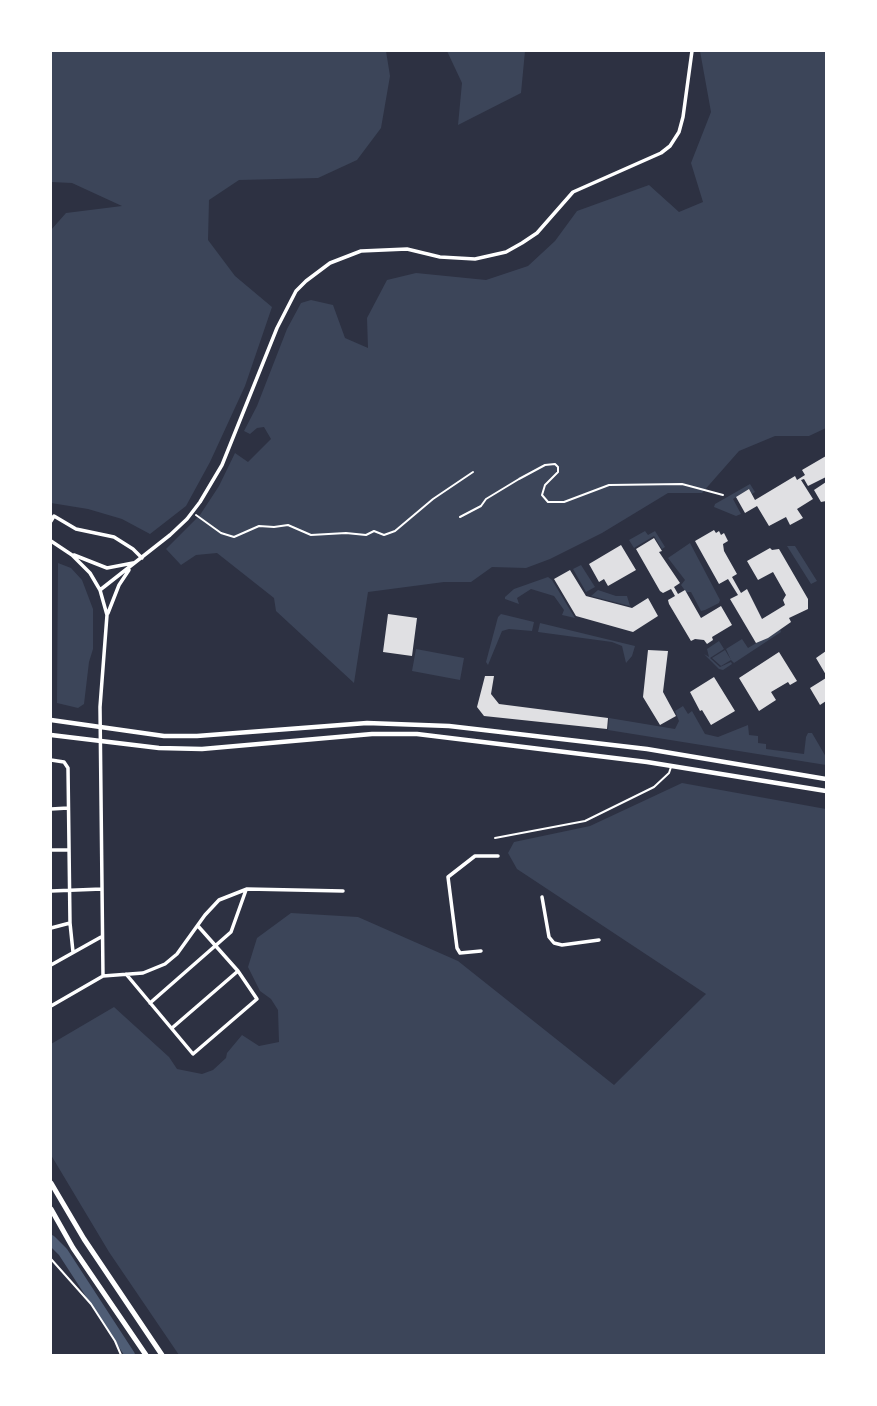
<!DOCTYPE html>
<style>
body{margin:0}
#map{position:relative;width:877px;height:1406px;overflow:hidden;background:#2d3142;font-family:Raleway,sans-serif}
canvas{display:block}
.frame{position:absolute;inset:0;border:52px solid #fff;pointer-events:none}
</style>
<div id="map">
<canvas width="877" height="1406"></canvas>
<div class="frame"></div>
</div>
<script>
const context = document.querySelector('canvas').getContext('2d');
context.lineJoin = 'round';
function fill(path, color) { context.fillStyle = color; context.fill(path, 'evenodd'); }
const poly = rows => new Path2D(rows.map(r => 'M' + r).join(''));
function stroke(path, color, width, dash) { context.strokeStyle = color; context.lineWidth = width; context.lineCap = dash ? 'butt' : 'round'; context.setLineDash(dash || []); context.stroke(path); }
fill(poly([
 [51,51,386,51,390,76,381,128,357,160,318,178,239,180,209,200,208,240,235,276,272,307,245,386,210,462,186,506,150,534,122,519,88,509,51,503,51,230,66,213,122,206,72,183,51,182],
 [447,51,525,51,521,93,458,125,462,83],
 [700,51,826,51,826,428,809,436,775,436,739,451,702,493,668,493,602,533,550,559,526,568,492,567,471,582,444,582,368,592,354,683,276,611,274,598,217,553,196,555,181,565,166,549,200,515,219,486,235,453,248,462,271,439,264,427,257,428,250,434,244,431,257,406,287,329,301,303,311,300,333,305,345,338,368,348,367,318,387,280,416,273,486,280,528,266,555,241,577,211,649,185,679,212,703,202,691,163,711,112],
 [750,484,755,492,752,494,749,489,733,499,741,514,736,516,714,507,715,504],
 [645,531,648,535,655,531,665,547,662,549,654,536,634,548,629,540],
 [690,543,720,600,719,603,705,610,701,611,691,592,686,592,681,585,685,580,668,558],
 [787,546,795,546,817,581,811,584],
 [58,563,71,568,82,580,93,609,93,649,89,662,84,704,78,708,57,703],
 [581,565,595,587,586,592,573,569],
 [548,577,552,580,575,618,562,615,564,610,554,596,531,589,517,598,519,604,505,599,505,597,514,589],
 [598,590,616,596,627,596,630,606,591,596],
 [501,614,534,622,532,631,509,629,502,631,488,665,486,662,498,617],
 [540,623,635,646,632,656,626,663,622,646,612,642,538,632],
 [780,629,781,632,734,663,731,660,721,666,712,658,725,650,731,660,726,649,742,639,748,648],
 [719,641,724,649,710,658,720,667,731,662,732,664,723,670,719,669,704,654,709,657,707,649],
 [416,649,464,658,460,680,412,671],
 [683,706,688,714,692,711,705,734,718,737,748,725,749,735,758,736,758,743,766,744,766,749,804,754,806,737,808,733,812,733,826,757,826,765,608,730,609,718,675,729,679,721,675,711],
 [682,783,826,809,826,1355,179,1355,109,1252,51,1155,51,1044,114,1007,169,1057,177,1069,202,1074,213,1070,226,1058,227,1053,242,1035,259,1046,279,1042,278,1010,271,999,260,991,248,967,257,938,291,913,358,917,458,961,614,1085,706,994,517,869,508,853,514,842,590,826]
]), '#3c4559');
stroke(poly([
 [51,1240,63,1252,130,1355]
]), '#4f5d75', 10);
fill(poly([
 [826,456,826,477,808,486,804,479,801,480,813,499,797,509,803,518,790,525,786,517,769,526,757,506,745,513,736,497,749,489,755,500,795,476,797,480,805,475,802,470],
 [826,482,826,501,821,502,814,490],
 [714,530,716,533,719,531,721,535,724,533,728,541,723,544,724,551,737,574,732,577,741,593,747,589,762,619,785,605,783,600,786,595,773,572,758,580,747,561,770,548,772,550,779,549,808,599,808,609,789,618,791,622,768,638,756,643,730,599,738,595,728,579,719,584,695,541],
 [654,538,662,551,659,552,680,583,674,587,678,594,685,590,701,618,721,606,732,625,712,637,713,640,707,644,704,640,695,639,691,641,669,604,668,600,675,596,671,589,663,593,660,591,636,549],
 [621,545,636,570,608,586,604,579,599,582,589,564],
 [570,570,586,596,632,608,648,598,658,616,633,632,576,616,554,579],
 [388,614,417,618,412,656,383,652],
 [648,650,668,651,663,692,676,716,660,725,643,697],
 [826,651,826,675,816,658],
 [779,652,797,681,790,685,788,682,771,692,776,700,759,711,739,678],
 [485,676,494,676,491,694,499,704,608,718,607,729,484,716,477,707],
 [714,677,735,711,711,725,702,710,700,711,690,692],
 [826,678,826,701,820,705,810,688]
]), '#e0e0e3');
stroke(poly([
 [196,515,221,533,234,537,259,526,274,527,288,525,311,535,346,533,366,535,374,531,384,535,395,531,433,499,473,472],
 [460,517,481,506,486,499,519,479,545,465,555,464,558,467,558,472,545,485,542,495,548,502,564,502,609,485,682,484,723,495]
]), '#fff', 2);
stroke(poly([
 [495,838,585,821,654,787,669,773,671,767],
 [51,1259,91,1304,115,1341,121,1355]
]), '#fff', 2);
stroke(poly([
 [51,521,54,516,76,529,114,537,133,549,142,558],
 [51,541,72,555,90,573,100,590,107,615,100,707,103,976,51,1006],
 [74,555,107,568,133,563],
 [100,590,170,535,187,519,200,502,222,465,277,328,296,291,306,281,330,263,361,251,407,249,440,257,475,259,506,252,522,243,537,233,573,192,661,153,670,146,679,132,683,117,692,51],
 [108,613,119,585,129,570],
 [51,760,64,762,68,768,70,923,73,952],
 [51,809,68,808],
 [51,850,69,850],
 [51,891,102,889],
 [542,897,549,937,554,943,562,945,599,940],
 [51,928,70,923],
 [481,951,460,953,457,948,448,877,475,856,498,856],
 [51,965,101,937],
 [126,974,193,1054,257,999,238,971,198,926],
 [103,976,143,973,165,964,177,954,205,915,219,900,247,889,343,891],
 [150,1003,231,932,246,890],
 [172,1028,238,971]
]), '#fff', 3.5);
stroke(poly([
 [51,720,164,736,197,736,367,723,449,726,647,749,826,779],
 [51,735,159,748,202,749,372,734,417,734,647,762,826,791]
]), '#fff', 4.5);
stroke(poly([
 [51,1183,84,1239,162,1355],
 [51,1209,73,1248,146,1355]
]), '#fff', 5);
</script>
